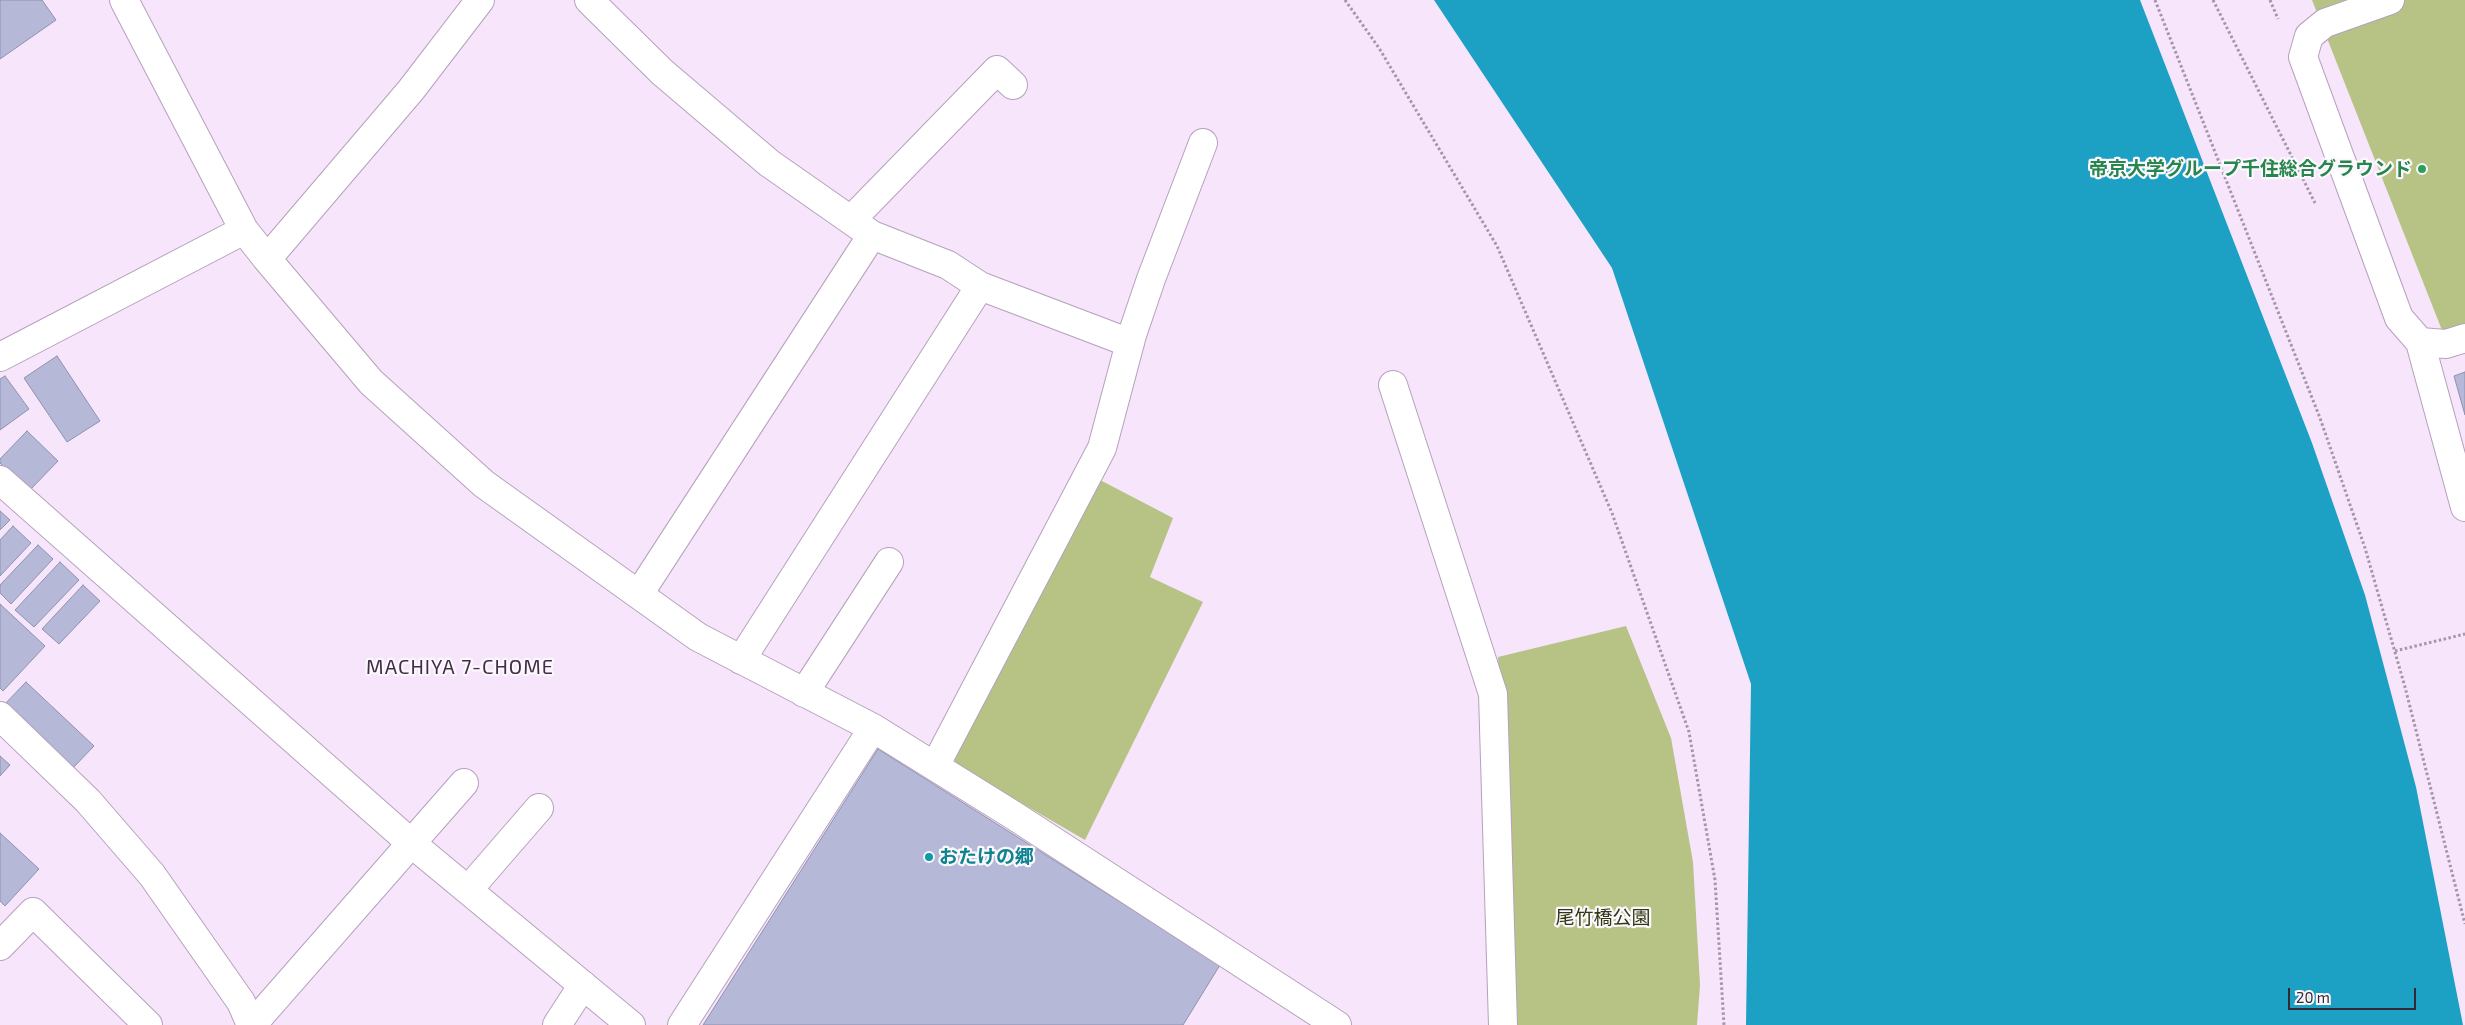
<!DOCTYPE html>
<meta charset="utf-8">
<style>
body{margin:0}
#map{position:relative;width:2465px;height:1025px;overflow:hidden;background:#f6e5fb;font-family:"Exo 2",sans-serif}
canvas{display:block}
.scale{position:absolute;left:2288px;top:988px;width:128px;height:22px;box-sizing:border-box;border:2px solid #312934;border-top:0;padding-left:6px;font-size:15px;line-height:18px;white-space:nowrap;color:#312934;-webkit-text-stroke:4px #fbf7fd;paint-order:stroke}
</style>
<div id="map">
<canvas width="2465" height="1025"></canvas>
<div class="scale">20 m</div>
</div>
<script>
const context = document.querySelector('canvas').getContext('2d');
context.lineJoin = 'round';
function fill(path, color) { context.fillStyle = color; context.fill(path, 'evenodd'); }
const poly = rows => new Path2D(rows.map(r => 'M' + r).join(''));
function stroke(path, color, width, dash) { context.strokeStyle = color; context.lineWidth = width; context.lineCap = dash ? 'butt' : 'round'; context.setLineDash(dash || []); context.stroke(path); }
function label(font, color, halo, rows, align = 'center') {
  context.font = font + ' "Exo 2","Noto Sans JP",sans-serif'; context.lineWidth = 4.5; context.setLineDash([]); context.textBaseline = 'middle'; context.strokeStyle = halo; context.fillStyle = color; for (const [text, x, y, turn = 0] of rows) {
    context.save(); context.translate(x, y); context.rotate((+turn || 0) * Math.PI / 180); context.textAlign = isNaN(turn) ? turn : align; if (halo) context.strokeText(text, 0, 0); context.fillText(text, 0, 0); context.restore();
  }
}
fill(poly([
 [2312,0,2465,0,2465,338,2447,343],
 [1100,480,1173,518,1150,577,1203,602,1085,840,956,765,953,750],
 [1626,626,1671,738,1693,862,1700,985,1697,1025,1517,1025,1513,989,1498,657]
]), '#b7c385');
fill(poly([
 [1434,0,2140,0,2312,443,2365,595,2416,787,2463,1025,1746,1025,1751,684,1612,268]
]), '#1ca0c4');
const building = poly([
 [0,0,42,0,56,20,0,59,0,0],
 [57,356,100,421,67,442,24,378,57,356],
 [2465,372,2465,415,2454,376,2465,372],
 [5,376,29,409,0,430,0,379,5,376],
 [27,431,58,461,29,491,0,463,0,459,27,431],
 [0,511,10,520,0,530,0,511],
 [13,526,31,543,0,576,0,540,13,526],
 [38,545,53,559,11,604,0,593,0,585,38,545],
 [60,562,79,580,34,627,15,610,60,562],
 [83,585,100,601,59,644,42,629,83,585],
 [0,604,45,646,3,691,0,688,0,604],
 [26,682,94,746,71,770,3,706,26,682],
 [878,749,1220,965,1183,1025,703,1025,878,749],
 [0,756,10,765,0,776,0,756],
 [0,833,39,869,5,906,0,901,0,833]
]);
fill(building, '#b5b8d7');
stroke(building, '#8e91af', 1);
const minor = poly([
 [124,0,244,230],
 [589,0,662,72,769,163,872,235,948,265,980,286,1130,343],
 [2390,0,2325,23,2309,36,2303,57,2399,318,2420,342,2446,344,2465,338],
 [851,220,997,70,1013,85],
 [267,259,371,382,484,484,698,637,873,728,1013,815,1337,1025],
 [2420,342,2465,507],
 [0,357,244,230,267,259,411,90,480,0],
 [1393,385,1493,694,1503,1025],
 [0,480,411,843,631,1025],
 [639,594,872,235],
 [741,660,980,286],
 [804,693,889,562],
 [0,716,88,801,152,875,241,1002,251,1025],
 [935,766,1102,448,1132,335,1151,279,1203,143],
 [468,890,539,808],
 [0,946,33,912,148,1025],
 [252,1025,464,783],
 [557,1025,583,985],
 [682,1025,873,728]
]);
stroke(minor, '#b6a1bc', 30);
stroke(poly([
 [1345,0,1379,48,1497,246,1612,513,1689,732,1715,880,1724,1025],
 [2155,0,2320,418,2365,548,2405,687,2465,924],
 [2213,0,2315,203],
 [2270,0,2278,19],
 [2395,651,2465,634]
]), '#a496a8', 3, [2.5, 2.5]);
stroke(minor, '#fff', 28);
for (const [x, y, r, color] of [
 [2422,169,5,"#2e9e5b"],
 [929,857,5,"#0f9aa8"]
]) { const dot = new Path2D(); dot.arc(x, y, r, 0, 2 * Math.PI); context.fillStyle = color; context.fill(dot); stroke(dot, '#fbf7fd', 2); }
label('bold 19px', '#27864d', '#fbf7fd', [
 ["帝京大学グループ千住総合グラウンド",2412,169]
], 'right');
label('bold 19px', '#0d838f', '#fbf7fd', [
 ["おたけの郷",939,857]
], 'left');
label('19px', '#323812', '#fbf7fd', [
 ["尾竹橋公園",1603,918]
]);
context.letterSpacing = '1px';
label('20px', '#402e45', '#fbf7fd', [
 ["MACHIYA 7-CHOME",460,667]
]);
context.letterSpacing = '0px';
</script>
